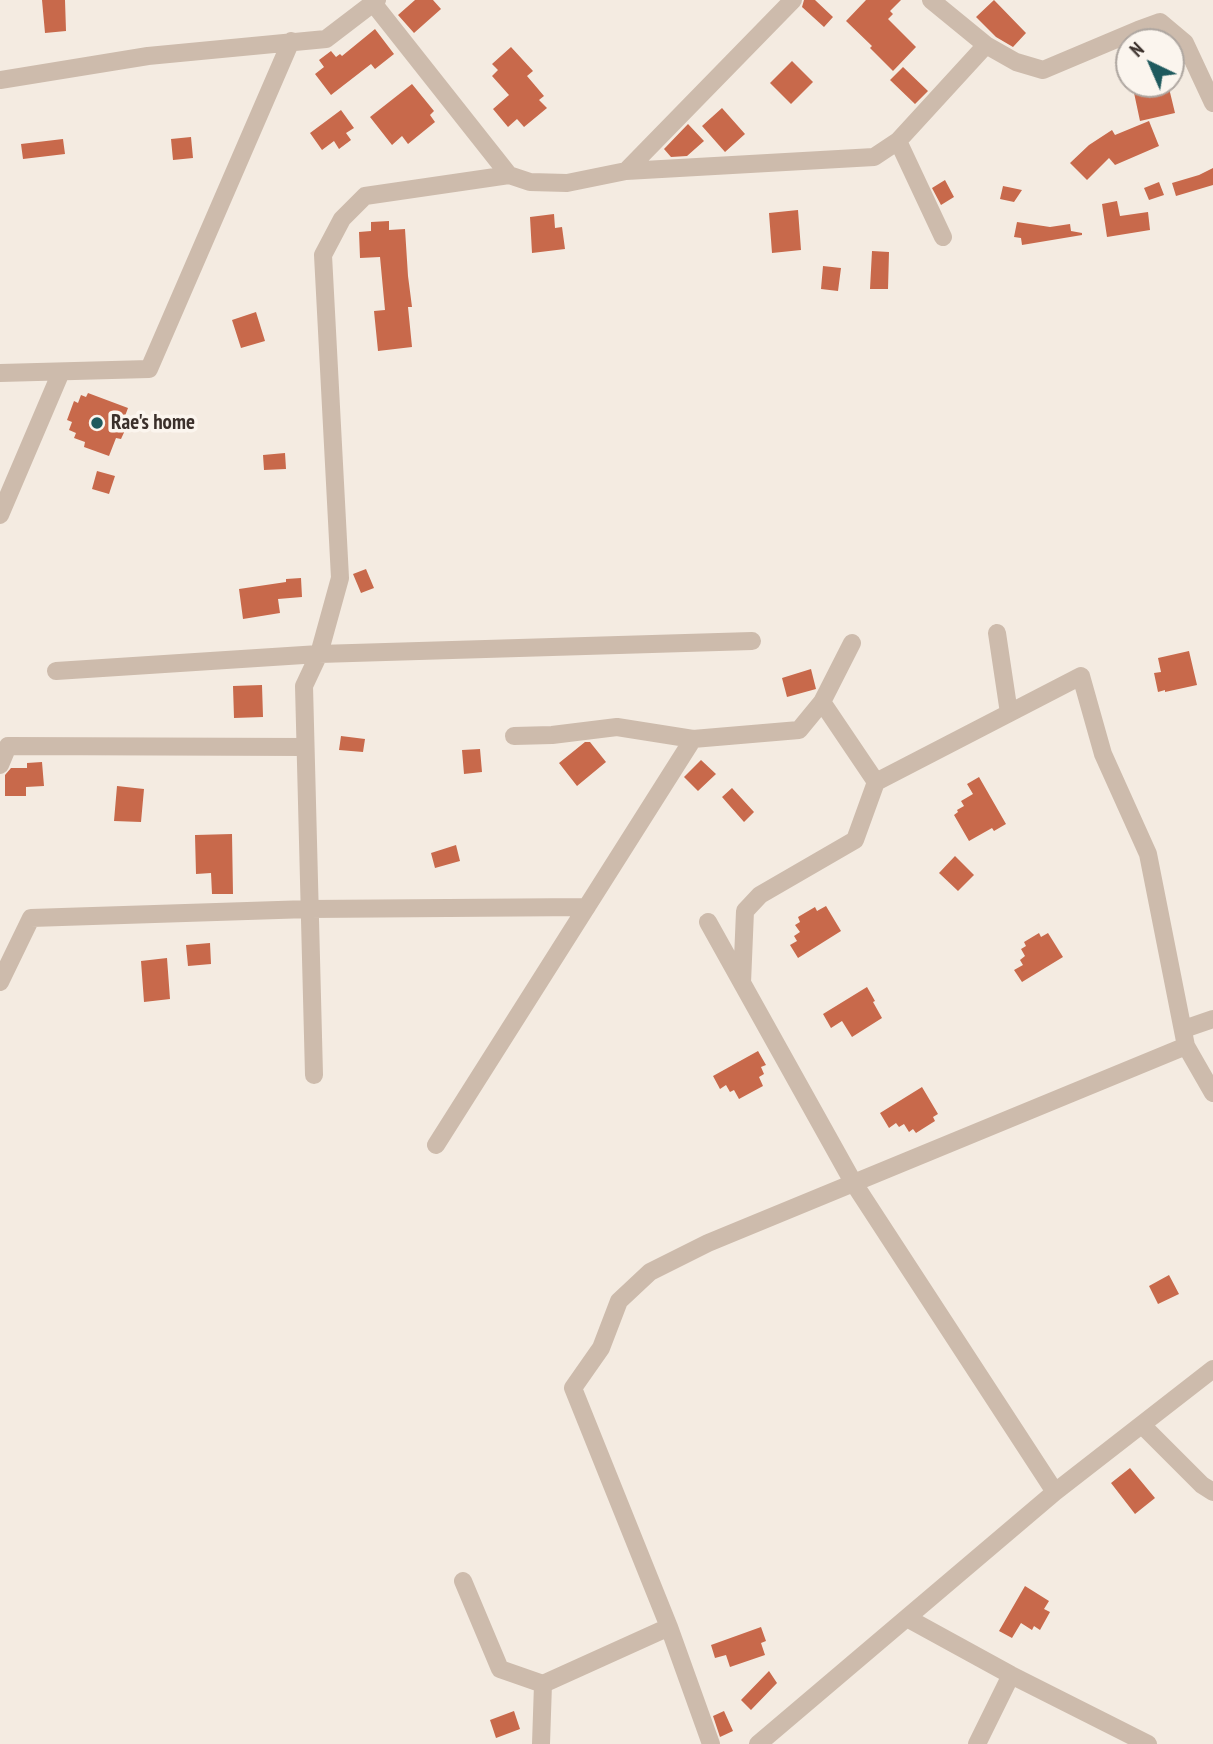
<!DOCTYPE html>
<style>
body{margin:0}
#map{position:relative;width:1213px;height:1744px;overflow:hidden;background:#f4ebe1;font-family:"PT Sans Narrow",sans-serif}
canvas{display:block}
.north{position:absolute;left:1115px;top:28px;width:70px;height:70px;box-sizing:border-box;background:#fbf5ee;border:2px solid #aea6a0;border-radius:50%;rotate:316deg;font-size:19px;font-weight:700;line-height:28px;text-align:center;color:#3b302b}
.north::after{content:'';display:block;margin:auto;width:24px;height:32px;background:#1f5a5e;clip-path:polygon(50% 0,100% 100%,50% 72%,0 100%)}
</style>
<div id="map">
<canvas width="1213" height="1744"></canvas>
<div class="north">N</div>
</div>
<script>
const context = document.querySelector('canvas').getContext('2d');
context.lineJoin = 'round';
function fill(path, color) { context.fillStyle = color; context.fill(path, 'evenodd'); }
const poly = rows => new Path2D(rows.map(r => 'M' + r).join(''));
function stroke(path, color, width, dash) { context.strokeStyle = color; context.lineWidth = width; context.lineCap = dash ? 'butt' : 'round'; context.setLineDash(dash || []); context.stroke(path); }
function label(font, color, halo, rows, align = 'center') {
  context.font = font + ' "PT Sans Narrow",sans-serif'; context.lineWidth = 7; context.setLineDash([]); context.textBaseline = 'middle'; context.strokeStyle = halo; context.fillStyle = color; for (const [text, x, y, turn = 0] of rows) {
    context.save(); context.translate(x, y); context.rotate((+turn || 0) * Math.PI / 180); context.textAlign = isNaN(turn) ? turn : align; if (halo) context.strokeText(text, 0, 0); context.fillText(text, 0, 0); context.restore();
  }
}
fill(poly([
 [42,0,65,0,66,31,45,33],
 [415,0,433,0,441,9,414,33,398,15],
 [804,0,815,0,833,17,824,27,802,7],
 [866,0,901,0,890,11,893,14,888,19,916,47,893,71,870,48,872,46,846,21],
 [994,0,1026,33,1013,47,996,37,976,17],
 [375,29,394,54,375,69,371,64,331,95,315,74,324,67,319,60,331,51,336,57,340,54,342,56],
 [511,47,533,71,527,76,544,96,539,100,547,108,524,127,517,119,508,127,493,109,509,95,492,76,498,70,492,64],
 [792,61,813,82,791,104,770,83],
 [903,67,928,91,915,104,890,80],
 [412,84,434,111,430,115,435,122,408,144,402,136,392,145,370,117],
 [1151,84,1168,84,1175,113,1140,121,1133,88],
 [722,108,745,134,725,152,702,126],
 [341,110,354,128,346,133,351,140,339,149,334,141,322,150,310,133],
 [1149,121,1159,146,1115,165,1109,158,1087,180,1070,163,1089,145,1112,130,1115,135],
 [688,124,704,141,687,156,671,157,664,149],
 [191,137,193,158,173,160,171,139],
 [63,139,65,154,23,159,21,144],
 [1213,168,1213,185,1176,196,1172,183,1199,175],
 [945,180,954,197,941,205,932,188],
 [1159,182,1164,195,1149,200,1144,188],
 [1003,186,1022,190,1014,202,1000,199],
 [1117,201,1120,216,1148,212,1150,230,1107,237,1102,204],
 [798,210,801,250,772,253,769,213],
 [554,214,555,228,562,227,565,249,532,253,530,217],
 [389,221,389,230,405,229,408,276,412,307,408,307,412,347,378,351,374,311,385,310,380,257,360,258,359,232,371,231,371,222],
 [1017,222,1050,227,1070,224,1071,231,1082,233,1082,235,1022,245,1021,238,1014,237],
 [872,251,889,252,888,289,870,289],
 [823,266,841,268,838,291,821,289],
 [256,312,265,341,241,348,232,320],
 [88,393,128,408,122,424,127,426,121,439,116,438,109,456,84,447,85,442,74,438,76,433,69,430,72,422,67,420,74,401,78,403,81,395,86,397],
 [285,453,286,469,264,470,263,455],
 [97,471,115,476,109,494,92,489],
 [366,569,374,588,361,593,353,574],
 [301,578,302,597,278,599,280,613,243,619,239,589,286,582,286,579],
 [1189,651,1197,685,1165,692,1165,690,1158,692,1154,673,1161,672,1158,658],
 [811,669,816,689,787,697,782,678],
 [262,685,263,717,234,718,233,686],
 [341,736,365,739,363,752,339,750],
 [585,742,590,742,606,762,577,786,559,763],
 [480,749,482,772,464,774,462,750],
 [701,760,716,774,698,791,684,777],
 [42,762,44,786,26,787,26,796,5,796,5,775,11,768,27,768,27,763],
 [979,777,1006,824,994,831,992,828,969,841,954,815,958,812,957,810,964,806,961,801,973,794,967,784],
 [117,786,144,789,141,822,114,821],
 [732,788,754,812,744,822,722,797],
 [232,834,233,894,212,894,211,873,196,874,195,835],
 [456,845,460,861,435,868,431,853],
 [955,856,974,875,958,891,939,873],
 [826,906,841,931,798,958,790,945,797,941,794,936,800,932,795,925,800,922,798,917,815,907,817,911],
 [1039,933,1041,937,1048,933,1063,957,1022,982,1014,970,1023,965,1020,960,1025,956,1021,949,1026,946,1024,942],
 [210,943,211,964,188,966,186,945],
 [167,958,170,999,144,1002,141,961],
 [867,987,875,1001,873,1002,882,1018,852,1037,842,1021,831,1028,823,1014],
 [758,1051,766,1065,761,1067,764,1074,759,1077,763,1086,739,1099,734,1090,730,1092,726,1085,720,1089,713,1076],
 [922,1087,938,1114,933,1117,935,1121,916,1133,913,1129,909,1132,904,1124,899,1127,896,1123,889,1128,880,1113],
 [1169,1275,1179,1294,1158,1304,1149,1286],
 [1130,1468,1155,1498,1135,1514,1111,1483],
 [1025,1586,1049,1601,1044,1609,1050,1612,1040,1630,1034,1626,1032,1630,1021,1623,1012,1638,999,1631],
 [761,1627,766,1641,761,1643,765,1655,730,1667,726,1655,715,1658,711,1645],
 [769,1671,777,1683,751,1710,741,1700],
 [514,1711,520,1729,496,1738,490,1720],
 [724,1711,733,1731,720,1737,713,1716]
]), '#c8694b');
stroke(poly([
 [931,0,986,45,1016,62,1043,70,1138,30,1160,22,1185,43,1213,103],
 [373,3,509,175],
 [0,80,148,56,326,39,377,0],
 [898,141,943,237],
 [626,171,793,0],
 [0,373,149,369,291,41],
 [0,515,61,372],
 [997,633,1009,713],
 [56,671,319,654,752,641],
 [822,702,876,782],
 [514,736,552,735,617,727,693,739,799,730,822,702,852,643],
 [0,765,8,746,305,747],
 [708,922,853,1182,1055,1492],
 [0,982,31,918,309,909,587,907],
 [742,983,745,911,760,895,855,840,876,782,1081,676,1103,754,1148,854,1186,1046,1213,1093],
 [1184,1029,1213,1019],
 [314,1075,304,686,319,654,340,578,323,255,342,219,365,196,509,175,530,182,567,183,626,171,874,157,898,141,986,45],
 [436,1145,693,739],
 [1142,1425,1202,1485,1213,1492],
 [463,1581,500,1669,543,1684,669,1627],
 [907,1618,1011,1675,1148,1744],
 [541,1744,543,1684],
 [711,1744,669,1627,573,1388,601,1348,619,1301,650,1272,708,1243,1186,1046],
 [758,1744,1055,1492,1213,1369],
 [977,1744,1011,1675]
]), '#cdbbac', 18);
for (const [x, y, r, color] of [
 [97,423,7,"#1f5a5e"]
]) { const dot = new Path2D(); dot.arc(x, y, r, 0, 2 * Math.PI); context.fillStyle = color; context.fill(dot); stroke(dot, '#fbf5ee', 2.5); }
label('bold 21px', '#3b302b', '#fbf5ee', [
 ["Rae's home",111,423]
], 'left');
</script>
